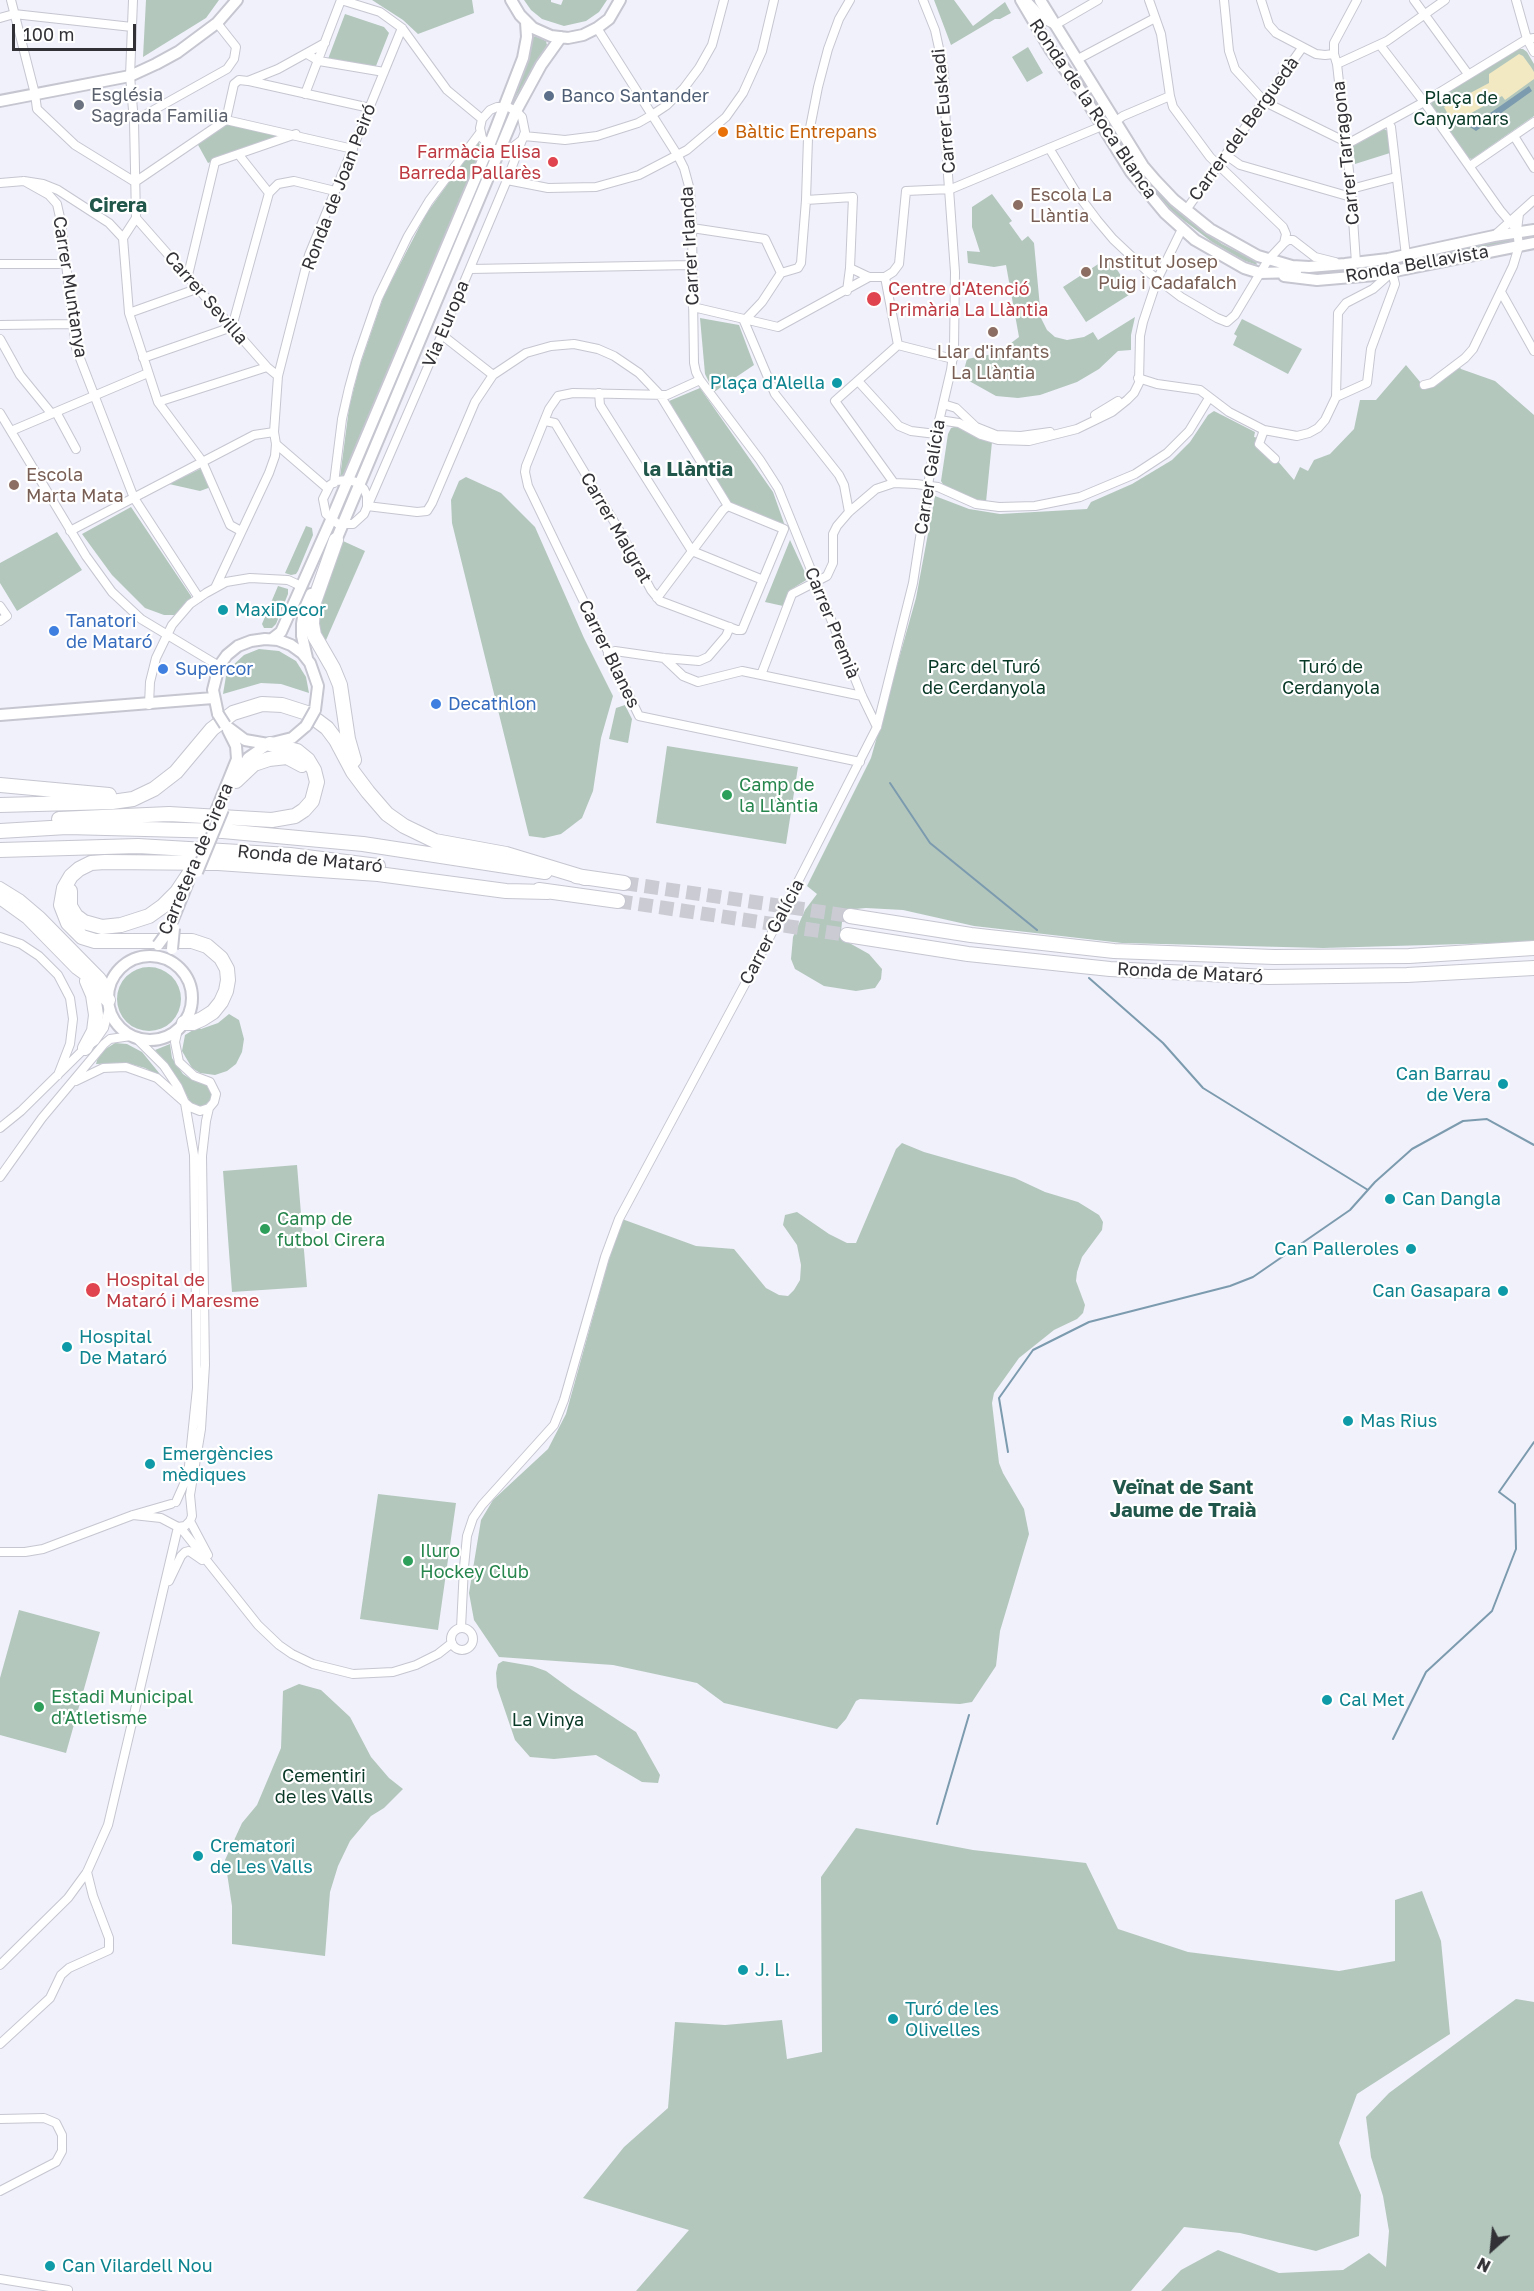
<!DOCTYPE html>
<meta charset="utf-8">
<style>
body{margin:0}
#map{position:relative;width:1534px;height:2291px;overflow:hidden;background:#f1f1fb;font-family:"Golos Text",sans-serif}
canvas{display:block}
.north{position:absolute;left:1462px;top:2219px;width:60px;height:60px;-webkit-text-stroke:4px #fff;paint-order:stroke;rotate:207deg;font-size:16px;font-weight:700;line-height:24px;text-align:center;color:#323236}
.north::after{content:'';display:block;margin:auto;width:21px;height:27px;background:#323236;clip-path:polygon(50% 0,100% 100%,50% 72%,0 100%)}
.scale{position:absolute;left:12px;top:24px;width:124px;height:27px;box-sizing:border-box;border:3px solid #323236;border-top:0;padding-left:8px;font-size:18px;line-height:21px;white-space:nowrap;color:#323236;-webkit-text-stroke:4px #fff;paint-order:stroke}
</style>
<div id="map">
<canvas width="1534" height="2291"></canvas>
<div class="north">N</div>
<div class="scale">100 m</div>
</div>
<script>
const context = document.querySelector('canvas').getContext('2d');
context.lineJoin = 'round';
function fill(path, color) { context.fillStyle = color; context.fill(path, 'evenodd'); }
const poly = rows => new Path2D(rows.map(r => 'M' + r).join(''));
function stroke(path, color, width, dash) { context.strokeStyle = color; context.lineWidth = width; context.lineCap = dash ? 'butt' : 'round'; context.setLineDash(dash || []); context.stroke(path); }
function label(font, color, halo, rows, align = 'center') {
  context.font = font + ' "Golos Text",sans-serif'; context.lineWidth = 4.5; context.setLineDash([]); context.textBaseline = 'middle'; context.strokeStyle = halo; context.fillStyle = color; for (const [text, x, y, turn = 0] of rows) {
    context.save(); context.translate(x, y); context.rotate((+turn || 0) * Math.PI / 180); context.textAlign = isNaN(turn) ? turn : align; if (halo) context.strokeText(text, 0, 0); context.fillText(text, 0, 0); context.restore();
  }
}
fill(poly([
 [146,0,219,0,206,18,143,57],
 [372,0,472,0,474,13,418,34,403,20],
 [524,0,551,0,551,2,561,5,563,0,607,0,599,12,586,21,564,26,542,19,531,10],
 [934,0,954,0,973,26,1005,2,1011,13,1000,19,995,19,951,45],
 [345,14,384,27,389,33,376,66,328,59],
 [535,36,546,41,547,45,512,103,531,39],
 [1028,47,1043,73,1027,82,1012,57],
 [1518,49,1523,49,1527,52,1534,64,1534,116,1472,159,1467,158,1431,105,1432,101],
 [230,122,283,135,208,163,197,143],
 [1384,129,1388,131,1390,153,1355,164,1353,146],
 [478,142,483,148,346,472,340,477,349,408,359,368,384,295,426,214],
 [1126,145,1172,205,1188,220,1222,244,1256,261,1257,265,1245,261,1212,242,1174,213,1137,172,1122,147],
 [492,152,357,478,356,478,355,476],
 [992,194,1012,221,1009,223,1022,241,1028,236,1034,243,1041,318,1047,330,1055,337,1067,340,1084,337,1093,332,1098,340,1135,317,1131,335,1131,350,1118,351,1099,369,1077,382,1040,395,1018,398,996,396,962,377,967,359,998,353,1019,337,1006,265,994,267,968,263,967,251,980,252,972,227,972,207],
 [1507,237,1511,240,1508,243,1388,268,1341,274,1316,275,1304,274,1349,271,1359,266],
 [1109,257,1132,293,1086,322,1063,287],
 [700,318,739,325,754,365,714,392,705,374],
 [1242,319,1302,349,1288,374,1233,345,1237,336,1234,334],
 [1406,365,1421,383,1422,388,1432,387,1458,365,1461,369,1495,381,1534,415,1534,942,1323,948,1122,943,974,926,903,910,866,908,855,909,842,922,841,932,844,940,869,954,882,969,881,979,875,988,856,991,824,986,795,969,791,959,793,937,805,910,817,894,807,886,871,758,916,598,935,496,969,509,1000,514,1087,509,1091,502,1132,484,1172,460,1190,442,1208,415,1214,411,1255,432,1254,437,1258,438,1294,480,1300,467,1308,471,1314,460,1330,454,1354,429,1360,400,1376,400],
 [700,388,773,492,785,526,730,505,669,401],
 [957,426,992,442,986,502,974,499,944,486,941,481,948,434,951,428],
 [202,468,211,487,200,491,169,484],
 [466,477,501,493,535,527,584,638,613,696,601,738,593,791,582,818,561,834,544,838,529,836,452,523,451,500,459,481],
 [131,507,191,596,191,601,175,615,164,615,145,608,112,575,82,534],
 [306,526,312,528,313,535,298,571,296,574,291,575,285,573],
 [57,532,82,570,17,611,0,583,0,563],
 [790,540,808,579,790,590,783,606,765,602],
 [343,541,365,551,323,647,315,616,317,605],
 [278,586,288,589,288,594,276,624,272,628,264,628,262,624],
 [259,649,279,651,296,661,306,677,309,693,281,684,261,683,223,694,226,676,230,668,244,655],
 [625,705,632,719,628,743,609,739,616,708],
 [667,746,798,767,786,844,656,823],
 '117 999a32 32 0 1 1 64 0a32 32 0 1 1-64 0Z',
 [229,1014,239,1020,244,1039,242,1052,236,1064,227,1071,215,1075,200,1073,192,1068,182,1051,185,1035,198,1027,201,1029,218,1023],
 [115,1043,127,1044,142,1052,164,1079,145,1068,127,1063,96,1064,97,1060,104,1050],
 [170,1044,172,1058,183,1074,189,1078,208,1084,212,1095,211,1099,205,1105,201,1107,190,1102,180,1082,155,1050],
 [902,1143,924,1152,1015,1178,1045,1192,1078,1202,1099,1215,1103,1222,1102,1230,1082,1257,1077,1272,1076,1281,1085,1305,1083,1313,1077,1319,1054,1330,1019,1358,994,1393,992,1403,999,1463,1003,1473,1024,1509,1029,1534,1000,1631,996,1666,972,1702,960,1704,860,1699,856,1701,846,1719,837,1729,724,1703,697,1683,613,1665,499,1657,474,1620,469,1593,481,1520,493,1500,548,1449,566,1414,607,1266,622,1219,696,1246,734,1249,766,1288,779,1295,788,1296,794,1290,800,1280,801,1265,797,1245,783,1225,785,1215,797,1212,829,1234,847,1243,856,1243,896,1149],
 [297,1165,307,1287,232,1292,223,1171],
 [378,1494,456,1503,438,1630,360,1619],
 [19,1610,100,1632,66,1753,0,1735,0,1678],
 [503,1661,532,1666,546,1671,572,1690,636,1732,660,1775,658,1783,642,1782,596,1755,554,1759,530,1757,515,1740,497,1687,496,1673,498,1664],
 [299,1684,321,1690,350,1717,371,1757,389,1778,403,1789,384,1808,371,1816,350,1841,338,1866,330,1892,325,1956,232,1944,232,1906,225,1860,242,1823,257,1805,281,1748,283,1691],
 [856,1828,973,1850,1086,1863,1118,1929,1188,1952,1339,1971,1395,1961,1395,1900,1422,1891,1441,1941,1450,2034,1357,2094,1339,2143,1361,2195,1359,2236,1316,2251,1240,2233,1184,2227,1131,2291,636,2291,689,2230,583,2198,624,2147,668,2108,675,2022,725,2025,782,2020,787,2059,822,2052,821,1877],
 [1516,1999,1534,2002,1534,2291,1161,2291,1181,2270,1218,2250,1279,2273,1343,2270,1369,2253,1386,2267,1389,2231,1383,2196,1371,2157,1366,2117,1389,2093]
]), '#b3c7bd');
fill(poly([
 [1519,54,1523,56,1531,67,1534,72,1534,79,1505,100,1502,96,1453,123,1444,107,1489,83,1489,74]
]), '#f2e9c3');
fill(poly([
 [1529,86,1532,91,1476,131,1470,127]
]), '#7c9bae');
stroke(poly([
 [890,783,930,843,1037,930],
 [1089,978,1163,1043,1203,1088,1368,1190],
 [1008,1452,999,1398,1033,1350,1089,1322,1230,1286,1253,1277,1350,1210,1375,1182,1412,1149,1463,1121,1487,1119,1534,1145],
 [1393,1739,1426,1672,1492,1611,1516,1549,1515,1504,1499,1492,1534,1442],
 [937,1824,969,1715]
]), '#7c9bae', 2);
stroke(poly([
 [624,883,850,916],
 [618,901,847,935]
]), '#cbcbd4', 14, [14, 7]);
const street = poly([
 [11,0,35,94,37,109,75,145,135,182,226,120,234,84,239,80,248,81,278,69,325,43],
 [133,0,130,76,134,121,136,218,123,238,129,313,158,402,202,461,230,525,241,531],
 [341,0,380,12,402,28,447,90,482,119],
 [1026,0,1045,20,1055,25,1098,0],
 [1224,0,1229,51,1235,69,1265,102,1346,142,1351,142,1424,102,1527,39,1534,38],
 [1261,0,1269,25,1276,33,1316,54,1325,55,1334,54],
 [1414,0,1468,74],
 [1516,0,1527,39,1534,52],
 [0,18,14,14,132,27],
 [597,28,678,156,684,168,690,190,692,228,694,363,696,372,700,380,760,460,778,488,862,696,877,727],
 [1380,45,1424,102,1500,210,1517,230],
 [307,54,319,61,384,72],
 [1078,59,1155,18],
 [1337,64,1387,41,1445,0],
 [249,81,370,108],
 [305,94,341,0],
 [226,120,353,149],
 [134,121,227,69,234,59,236,47,217,23],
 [1116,121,1123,116,1170,96],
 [1388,122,1391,127,1406,256],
 [524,136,565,140,597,136,638,123,652,115,667,105,684,88,699,68,712,45,724,0],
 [1514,136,1534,168],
 [1049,148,1076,192,1097,220,1113,239,1147,271,1181,297,1217,318,1227,322,1235,315,1268,260,1284,243,1286,234,1283,227,1210,157,1173,107,1170,96,1161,34,1149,0],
 [239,155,269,193],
 [1226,155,1240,165,1351,197],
 [1470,166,1534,122],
 [507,180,548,188,596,187,639,175,687,150,726,117,743,93,762,51,774,0],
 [24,181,49,195,57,204,61,222,76,348,134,498,199,598],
 [0,183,24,181,43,184,58,190,109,223,123,238],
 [1351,189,1396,177],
 [806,200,808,138,818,87,828,49,839,19,850,0],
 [1186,210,1302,48],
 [136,218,267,367,278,376],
 [692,228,765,239,781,273],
 [1495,235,1534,200],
 [1284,243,1288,240,1293,240,1315,257,1335,262],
 [1356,263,1351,189,1337,64,1334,54,1334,43,1357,0],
 [0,264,65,264],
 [470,269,692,265],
 [781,273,798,268,801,263,806,200,853,197,850,268,869,277,885,277,893,272,899,264,906,191,951,189,1102,126],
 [188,275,215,162,296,134],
 [885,277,898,345,835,401,894,483],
 [847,291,850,268],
 [1501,292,1534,351],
 [693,307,778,327,869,277],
 [129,313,199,288],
 [744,321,775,394,839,475,844,485,849,512],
 [744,321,762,302,781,273],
 [0,325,73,324],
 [442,335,493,375],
 [0,339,20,375,51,413],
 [898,345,953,359],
 [143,358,232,327,269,193,278,184,294,181,335,191],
 [1138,378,1157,384,1200,390,1229,412,1264,430,1297,436,1309,433,1318,428,1325,420,1336,397,1338,313,1346,303,1373,289,1392,272],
 [700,380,667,395,573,393,558,396,549,409,526,466,525,472,528,486,639,716,860,762],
 [858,381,899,426,911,431,936,434],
 [1424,385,1432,383,1465,358,1473,349,1513,266,1519,246,1517,230,1519,214],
 [599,393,600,405,692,551,763,580],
 [1336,397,1367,383,1371,349,1395,284,1392,272],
 [158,402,267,367],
 [943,404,956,408,976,427,996,435,1021,436,1050,432],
 [56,412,76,449],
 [0,413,86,556,112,592,141,619,219,666],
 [1095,415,1118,401],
 [939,420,959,423,981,435,998,440,1029,441,1077,429,1112,412,1127,400,1134,393,1139,383,1140,336,1143,322,1157,280,1182,229],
 [545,421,555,423,622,535,651,590,660,601,737,630,742,630,784,529],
 [1264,430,1259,444,1275,459],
 [11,431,148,373],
 [276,444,327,488],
 [334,483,342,419,349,388,357,359,378,298,408,236,429,201,480,133],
 [367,506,367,496,364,489,356,482,348,480,336,481,330,485,323,499,326,514,338,524,353,524,364,514,446,325,507,180,525,132,522,117,516,111,508,107,497,107,490,110,482,119,480,128,482,138,492,148,500,151,509,150,522,140],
 [367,506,417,512,427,511,432,503,475,402,493,375,526,353,551,346,574,344,598,349,614,356,639,373,660,395,728,506,784,529],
 [70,531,254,435,274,432],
 [215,588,269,473,275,456,276,444,274,432,278,376,309,255,402,28],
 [657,598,723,510,728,506],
 [0,606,7,616,0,621],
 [608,654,615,651,664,658,699,661,708,657,726,636,730,627],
 [664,658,683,676,698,682,742,671,862,696],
 [761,675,792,594,827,576,833,563,833,534,837,526,849,512,876,489,894,483,916,484,938,487,976,504,999,507,1035,506,1080,497,1135,474,1167,453,1189,431,1209,398],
 [149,705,150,682,156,658,172,625,190,604,206,593,226,582,250,578,288,580,301,586],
 [0,886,21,899,41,916,101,977,109,989],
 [0,937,21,944,39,956,58,975,70,998,73,1019,70,1044,58,1075],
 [136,1038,164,1066,178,1087,185,1103,194,1155,197,1388,189,1466,184,1484,176,1502],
 [76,1081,103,1068,126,1067,157,1078,190,1107,200,1111,209,1108],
 [0,1128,21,1111,85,1048,95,1041,104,1028,109,1008],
 [0,1177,42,1118,104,1044,110,1039,131,1036],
 [133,1515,161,1518,178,1527,185,1526,190,1521,192,1516,190,1495,201,1429,205,1365,202,1156,206,1121,209,1108,214,1102,216,1094,210,1082,194,1076,179,1062,175,1042,178,1029],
 [190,1521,208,1555],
 [180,1527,258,1625,279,1645,292,1654,313,1664,353,1674,393,1672,416,1665,438,1654,452,1643],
 [0,1552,25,1552,43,1549,133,1515,171,1504],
 [169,1581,181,1556,185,1552,189,1551,202,1560],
 [461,1628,464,1567,467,1536,473,1518,482,1505,554,1425,564,1400,605,1257,619,1219,759,958,877,727,913,583,936,434,951,370,954,348,955,272,947,161,944,71,935,30,923,0],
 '451 1639a11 11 0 1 1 22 0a11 11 0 1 1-22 0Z',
 [0,1965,68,1898,87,1872,108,1825,178,1527],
 [0,2044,50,1998,61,1975,69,1968,109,1950,109,1938,93,1896,87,1872],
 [0,2119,44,2118,56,2123,62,2135,62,2151,56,2162,0,2191],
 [0,2279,68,2290]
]);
const secondary = poly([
 [511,0,520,15,533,28,551,36,568,38,583,35,597,28,609,19,620,0],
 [1021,0,1050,49,1080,90,1131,172,1165,213,1195,240,1244,268,1260,273,1296,272],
 [1040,0,1143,166,1155,180,1174,200,1210,229,1258,256,1292,266,1309,267,1345,264,1388,259,1494,236,1534,230],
 [0,101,130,76,156,64,178,52,217,23,237,0],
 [1284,276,1317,280,1375,275,1534,243],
 [334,545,516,111,541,65,561,37],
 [272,639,281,632,331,520,489,146,523,58,527,37,526,22],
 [307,658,302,636,302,624,304,610,311,594],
 [218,714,213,690,219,666,227,655,238,646,251,641,265,639,278,640,291,645,302,653,310,663,318,686,315,710],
 [0,715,213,698],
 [225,725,245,740,268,744,292,738,306,726],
 [238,775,248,758,268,744],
 [216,811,237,759,236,746,228,730],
 [173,919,188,882],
 '108 998a42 42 0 1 1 84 0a42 42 0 1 1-84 0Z'
]);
const highway = poly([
 [336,540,313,605,312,624,314,635,333,668,340,685,348,739,354,760],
 [236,781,254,764,269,759,287,757,302,765],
 [0,785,109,795],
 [0,805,112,802,133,799,154,789,176,772,212,729,233,713,262,704,282,705,307,713,327,728,336,740,353,772,368,792,387,814,404,826,435,841,506,854,585,878],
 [59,819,169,814,272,820,295,816,304,810,312,801,317,782,314,770,308,760,297,751,270,744],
 [0,831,67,827,223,831,363,844,545,872],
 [0,850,138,846,290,855,378,866],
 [576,876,624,883],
 [539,890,618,901],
 [70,891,70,906,76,916,84,922,102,927,121,925,149,916,163,906,177,892,189,874],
 [0,897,28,917,77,967,88,975,108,1000],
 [850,916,971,935,1114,951,1274,957,1409,956,1534,948],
 [847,935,968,954,1110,969,1268,977,1407,975,1534,968],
 [184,1023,193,1023,202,1019,213,1012,221,1002,226,991,228,980,227,969,221,958,207,946,192,941,95,941,82,937,68,923,61,905,64,888,71,876,79,869,91,863,105,862,218,863,378,874,506,891,548,892],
 [85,1048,94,1031,96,1015,93,995,87,981]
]);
stroke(street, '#c5c6d0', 10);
stroke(secondary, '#c5c6d0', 14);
stroke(highway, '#c5c6d0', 16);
stroke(street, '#fff', 8);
stroke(secondary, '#fff', 10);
stroke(highway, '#fff', 14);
const secondaryBridge = poly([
 [218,714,225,725],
 [306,726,315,710],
 [197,872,223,809],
 [158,945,166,934,173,919],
 [172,949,174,928]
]);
stroke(secondaryBridge, '#c5c6d0', 14, []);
stroke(secondaryBridge, '#fff', 10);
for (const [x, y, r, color] of [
 [549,96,6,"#5c6f8a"],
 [79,105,6,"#6b7280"],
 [723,132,6,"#e8710a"],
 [553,162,6,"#e0444e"],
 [1018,205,6,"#8d6e63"],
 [1086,272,6,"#8d6e63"],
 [874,299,8,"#e0444e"],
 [993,332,6,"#8d6e63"],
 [837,383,6,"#0f9aa8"],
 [14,485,6,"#8d6e63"],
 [223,610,6,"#0f9aa8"],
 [54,631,6,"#3f7fe0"],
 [163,669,6,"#3f7fe0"],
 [436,704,6,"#3f7fe0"],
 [727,795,6,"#2e9e5b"],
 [1503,1084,6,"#0f9aa8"],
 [1390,1199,6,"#0f9aa8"],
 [265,1229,6,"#2e9e5b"],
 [1411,1249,6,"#0f9aa8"],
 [93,1290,8,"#e0444e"],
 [1503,1291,6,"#0f9aa8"],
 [67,1347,6,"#0f9aa8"],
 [1348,1421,6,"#0f9aa8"],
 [150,1464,6,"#0f9aa8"],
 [408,1561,6,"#2e9e5b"],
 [1327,1700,6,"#0f9aa8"],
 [39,1707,6,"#2e9e5b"],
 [198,1856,6,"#0f9aa8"],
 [743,1970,6,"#0f9aa8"],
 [893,2019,6,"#0f9aa8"],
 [50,2266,6,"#0f9aa8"]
]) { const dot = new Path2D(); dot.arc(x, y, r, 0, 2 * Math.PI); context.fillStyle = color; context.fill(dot); stroke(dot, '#fff', 2); }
label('18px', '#5b616d', '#fff', [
 ["Església",91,95],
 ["Sagrada Familia",91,116]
], 'left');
label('18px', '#4e5e75', '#fff', [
 ["Banco Santander",561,96]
], 'left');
label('18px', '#083826', '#fff', [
 ["Plaça de",1461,98],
 ["Canyamars",1461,119],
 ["Parc del Turó",984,667],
 ["de Cerdanyola",984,688],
 ["Turó de",1331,667],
 ["Cerdanyola",1331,688],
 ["La Vinya",548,1720],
 ["Cementiri",324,1776],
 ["de les Valls",324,1797]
]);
label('18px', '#323236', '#fff', [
 ["Ronda de la Roca Blanca",1093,109,56],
 ["Carrer Euskadi",944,111,-95],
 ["Carrer del Berguedà",1244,129,-54],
 ["Carrer Tarragona",1346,153,-96],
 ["Ronda de Joan Peiró",339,187,-69],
 ["Carrer Irlanda",690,246,-93],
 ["Ronda Bellavista",1417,264,-10],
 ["Carrer Muntanya",70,287,81],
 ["Carrer Sevilla",206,298,49],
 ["Via Europa",446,324,-67],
 ["Carrer Galícia",930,477,-81],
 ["Carrer Malgrat",616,528,60],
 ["Carrer Premià",832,623,68],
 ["Carrer Blanes",609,654,64],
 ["Carretera de Cirera",196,859,-67],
 ["Ronda de Mataró",310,859,6],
 ["Carrer Galícia",772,932,-62],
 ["Ronda de Mataró",1190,973,3]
]);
label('18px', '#c56008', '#fff', [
 ["Bàltic Entrepans",735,132]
], 'left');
label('18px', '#be3a42', '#fff', [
 ["Farmàcia Elisa",541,152,"right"],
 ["Barreda Pallarès",541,173,"right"],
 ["Centre d'Atenció",888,289],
 ["Primària La Llàntia",888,310],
 ["Hospital de",106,1280],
 ["Mataró i Maresme",106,1301]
], 'left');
label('18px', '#785e54', '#fff', [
 ["Escola La",1030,195],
 ["Llàntia",1030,216],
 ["Institut Josep",1098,262],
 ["Puig i Cadafalch",1098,283],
 ["Llar d'infants",993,352,"center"],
 ["La Llàntia",993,373,"center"],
 ["Escola",26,475],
 ["Marta Mata",26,496]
], 'left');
label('18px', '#0d838f', '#fff', [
 ["Plaça d'Alella",825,383,"right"],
 ["MaxiDecor",235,610],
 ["Can Barrau",1491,1074,"right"],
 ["de Vera",1491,1095,"right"],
 ["Can Dangla",1402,1199],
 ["Can Palleroles",1399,1249,"right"],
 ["Can Gasapara",1491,1291,"right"],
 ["Hospital",79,1337],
 ["De Mataró",79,1358],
 ["Mas Rius",1360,1421],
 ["Emergències",162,1454],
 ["mèdiques",162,1475],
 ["Cal Met",1339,1700],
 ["Crematori",210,1846],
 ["de Les Valls",210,1867],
 ["J. L.",755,1970],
 ["Turó de les",905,2009],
 ["Olivelles",905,2030],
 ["Can Vilardell Nou",62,2266]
], 'left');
label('18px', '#366cbe', '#fff', [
 ["Tanatori",66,621],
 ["de Mataró",66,642],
 ["Supercor",175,669],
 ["Decathlon",448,704]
], 'left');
label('18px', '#27864d', '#fff', [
 ["Camp de",739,785],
 ["la Llàntia",739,806],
 ["Camp de",277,1219],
 ["futbol Cirera",277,1240],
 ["Iluro",420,1551],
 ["Hockey Club",420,1572],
 ["Estadi Municipal",51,1697],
 ["d'Atletisme",51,1718]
], 'left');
label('bold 20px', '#21564a', '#fff', [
 ["Cirera",118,206],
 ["la Llàntia",688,470],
 ["Veïnat de Sant",1183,1488],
 ["Jaume de Traià",1183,1511]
]);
</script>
